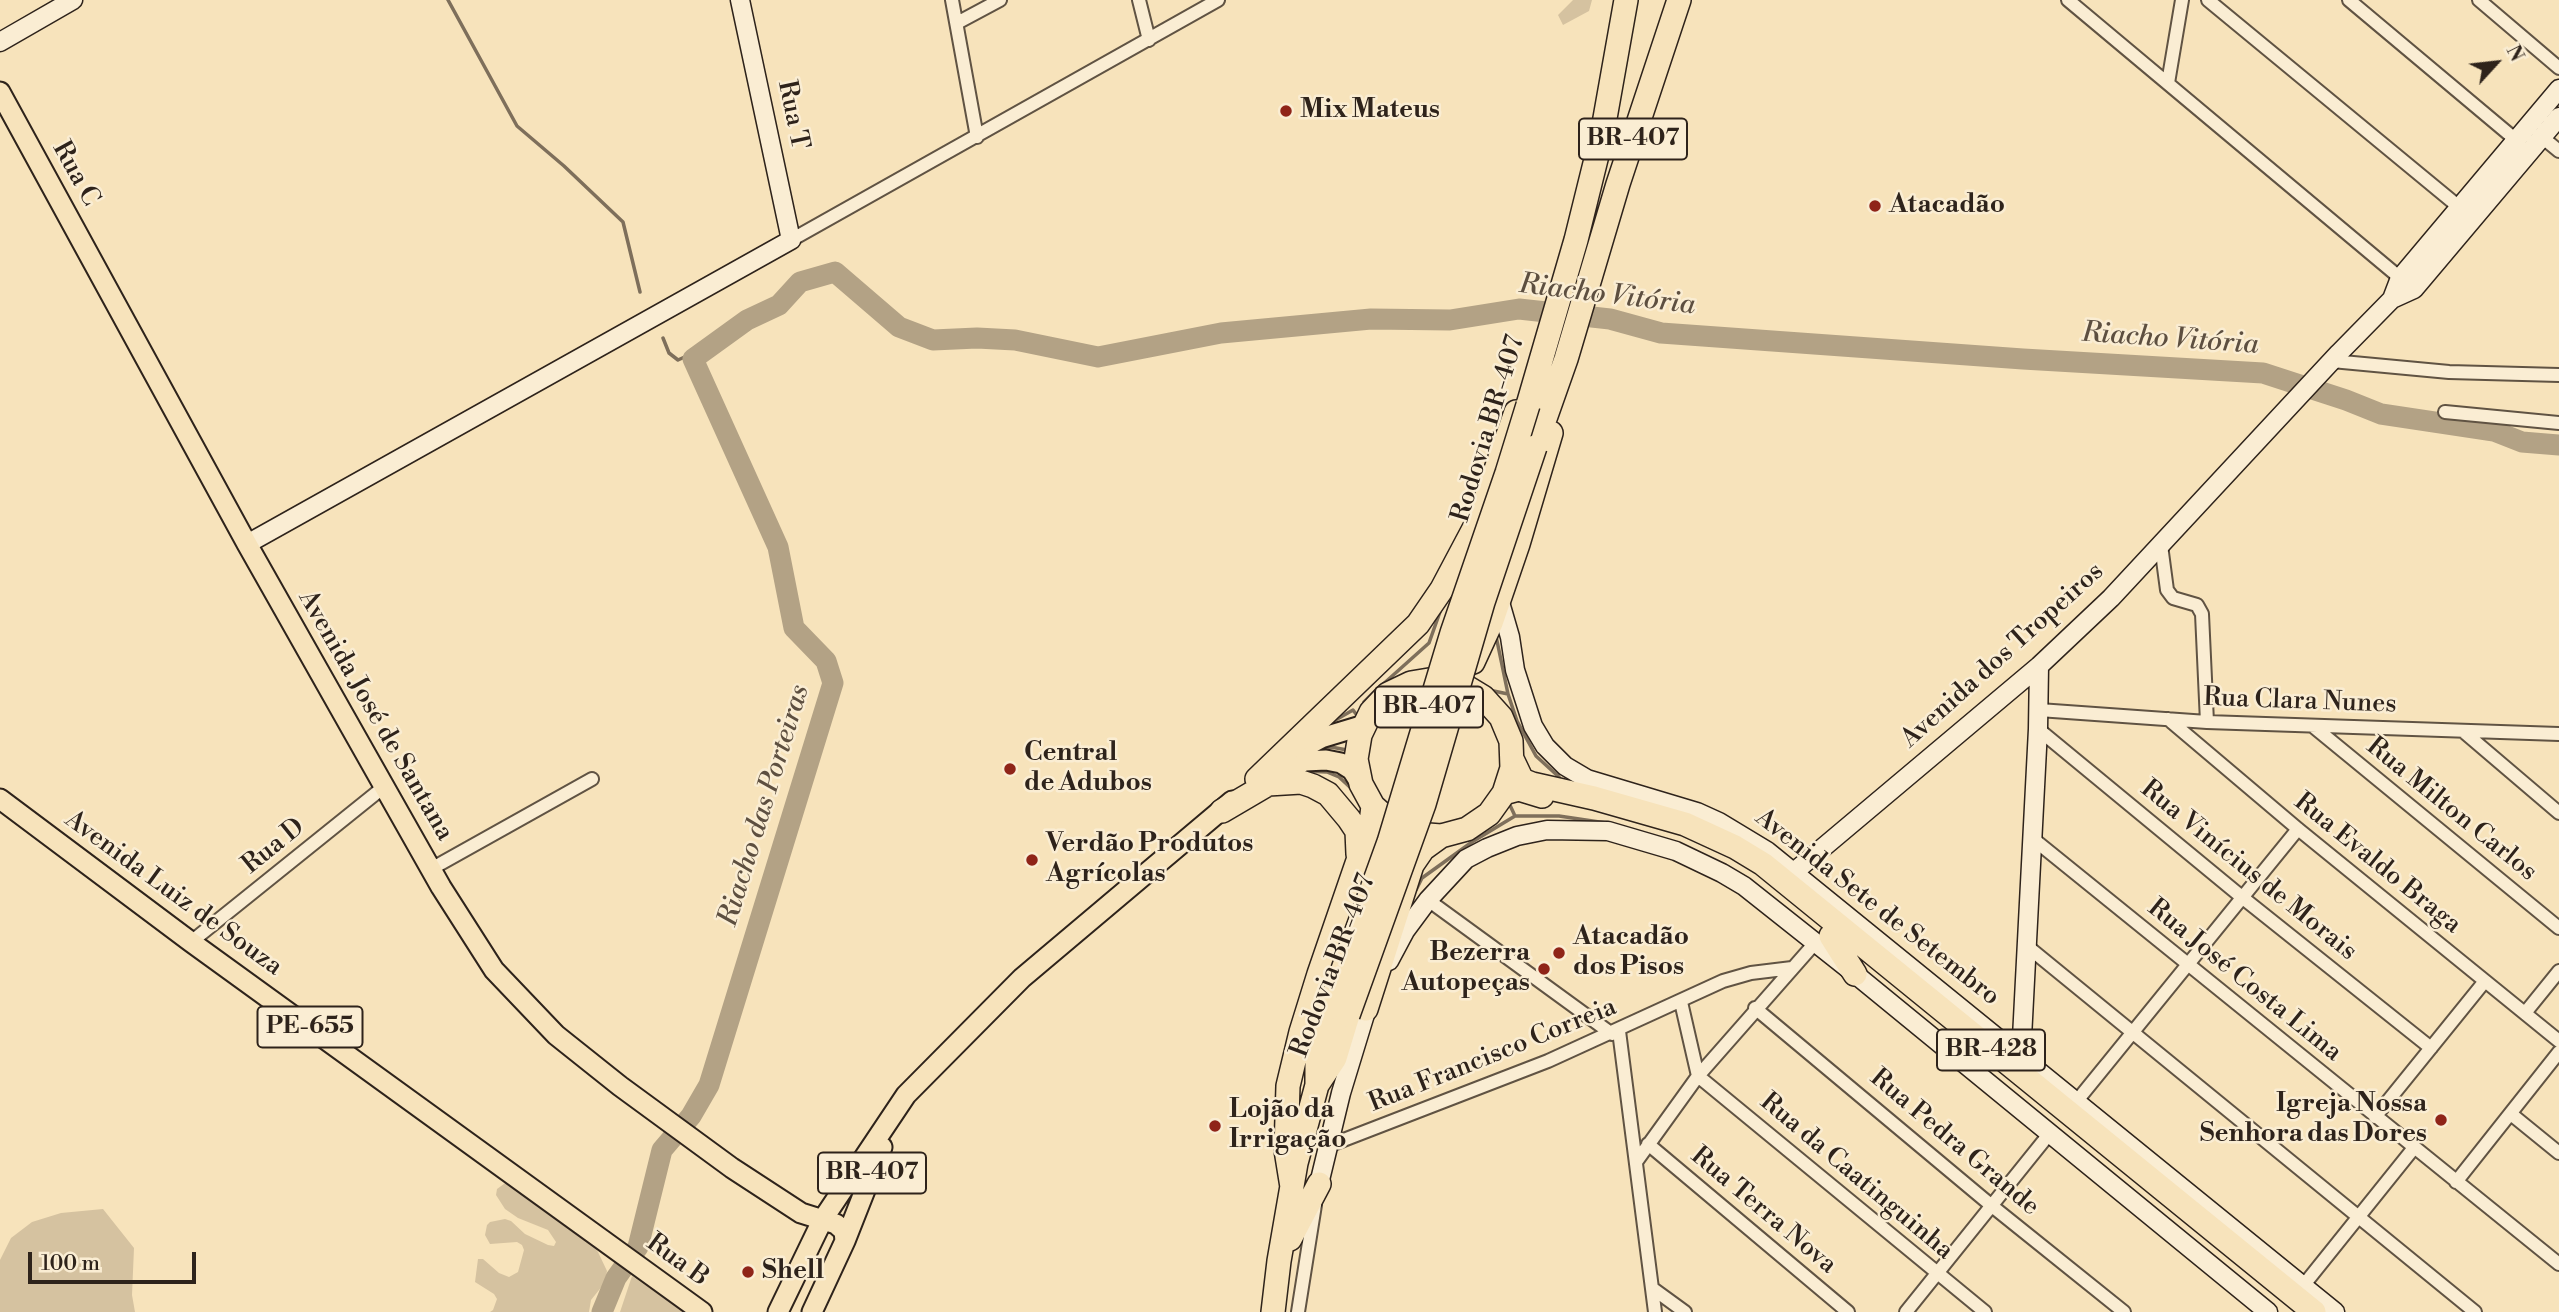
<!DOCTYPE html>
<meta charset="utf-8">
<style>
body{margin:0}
#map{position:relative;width:2559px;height:1312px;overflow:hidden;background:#f7e3bb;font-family:"Libre Bodoni",serif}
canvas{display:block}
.north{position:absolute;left:2461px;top:28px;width:70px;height:70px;-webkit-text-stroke:5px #faedd3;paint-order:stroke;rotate:63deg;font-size:19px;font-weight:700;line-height:28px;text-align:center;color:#2e231b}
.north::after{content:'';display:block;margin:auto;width:24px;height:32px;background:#2e231b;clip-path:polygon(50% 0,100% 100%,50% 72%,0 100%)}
.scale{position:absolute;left:28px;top:1252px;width:168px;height:32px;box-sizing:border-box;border:4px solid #2e231b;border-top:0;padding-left:9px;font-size:21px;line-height:24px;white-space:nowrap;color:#2e231b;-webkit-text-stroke:5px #faedd3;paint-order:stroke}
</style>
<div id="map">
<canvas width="2559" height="1312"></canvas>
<div class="north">N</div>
<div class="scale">100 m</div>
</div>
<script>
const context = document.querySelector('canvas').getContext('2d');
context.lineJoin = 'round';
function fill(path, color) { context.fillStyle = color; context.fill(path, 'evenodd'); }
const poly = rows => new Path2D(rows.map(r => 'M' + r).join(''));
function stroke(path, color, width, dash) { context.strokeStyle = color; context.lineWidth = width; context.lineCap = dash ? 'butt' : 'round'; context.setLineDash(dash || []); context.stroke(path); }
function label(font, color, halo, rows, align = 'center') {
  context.font = font + ' "Libre Bodoni",serif'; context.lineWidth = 5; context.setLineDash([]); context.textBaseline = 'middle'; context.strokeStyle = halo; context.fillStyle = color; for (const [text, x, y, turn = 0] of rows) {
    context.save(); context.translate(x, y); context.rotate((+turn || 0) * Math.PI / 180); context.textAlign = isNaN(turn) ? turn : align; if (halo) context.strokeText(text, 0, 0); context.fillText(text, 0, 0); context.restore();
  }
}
fill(poly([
 [1573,0,1592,0,1589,11,1563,25,1558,15],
 [508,1181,527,1199,563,1217,583,1232,598,1252,607,1271,606,1276,603,1285,591,1300,589,1312,490,1312,493,1310,497,1299,494,1294,475,1282,478,1259,483,1259,499,1273,509,1277,518,1272,524,1250,522,1245,517,1242,490,1244,485,1235,487,1225,490,1222,505,1219,511,1221,525,1234,548,1245,554,1246,556,1242,548,1230,518,1218,505,1209,496,1195,497,1189],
 [103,1209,134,1248,132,1295,135,1312,0,1312,0,1260,11,1238,32,1222,61,1213],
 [632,1276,684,1312,620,1312]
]), '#d5c2a0');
stroke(poly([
 [448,0,517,126,564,166,623,222,640,292],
 [663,338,669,353,678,360,689,355,693,359],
 [1496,636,1508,694,1517,721,1536,756,1559,777],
 [1381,686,1429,643,1441,609],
 [1489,690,1508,694],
 [1364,702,1375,691],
 [1332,722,1353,710,1359,718],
 [1457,726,1478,711],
 [1317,750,1331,747,1347,750],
 [1304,771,1327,772,1339,777,1353,790],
 [1508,801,1515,816],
 [1416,890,1422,878,1472,842,1515,816,1559,816,1606,823]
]), '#7e6f5b', 3.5);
stroke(poly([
 [602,1312,616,1278,638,1247,662,1150,691,1116,709,1085,833,683,826,661,794,628,778,547,693,359,747,320,779,305,800,282,835,272,899,327,933,340,977,338,1015,340,1098,357,1221,333,1371,319,1450,320,1519,309,1610,319,1661,333,2023,359,2263,373,2346,400,2381,414,2494,431,2522,442,2559,445]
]), '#b3a285', 21);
const street = poly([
 [952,0,977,137],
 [1139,0,1149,40],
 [2068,0,2405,282],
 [2208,0,2459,207],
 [2349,0,2516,140],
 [2479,0,2559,68],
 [957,23,1000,0],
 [2168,83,2182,0],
 [2542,137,2559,151],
 [791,240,1218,0],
 [2332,361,2449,372,2559,375],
 [2445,412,2559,423],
 [2161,545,2167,590,2173,598,2197,605,2202,614,2207,722],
 [2039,710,2207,722,2559,734],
 [2168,719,2298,829,2559,1041],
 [2314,727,2559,928],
 [2038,729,2243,898,2431,1048],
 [2464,732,2559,813],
 [2032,838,2559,1264],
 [431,869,592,779],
 [1428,900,1612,1034],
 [191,942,385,786],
 [2028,947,2475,1312],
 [1681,1002,1698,1076,1985,1312],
 [1755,1008,1992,1206,2124,1312],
 [2525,1013,2559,971],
 [1619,1031,1655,1312],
 [2076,1102,2298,829],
 [2511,1114,2559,1153],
 [2375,1117,2485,981],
 [1648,1144,1848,1312],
 [1328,1146,1548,1061,1723,981,1751,973,1792,968],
 [1636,1162,1698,1076,1815,943],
 [2456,1182,2559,1052],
 [2303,1286,2413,1149],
 [1652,1288,1685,1312],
 [1298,1312,1315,1205],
 [1906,1312,2050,1133]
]);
const secondary = poly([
 [0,42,73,0],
 [2392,299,2414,289,2559,117],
 [247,544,791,240,740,0],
 [1499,599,1510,637,1515,670,1533,726,1545,746,1565,766,1587,779,1697,812,1719,822,1767,851,2335,1312],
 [1794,872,2039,666,2111,598,2339,353,2392,299,2400,278,2559,89],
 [1389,961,1405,931,1428,900,1466,859,1487,848,1517,836,1547,830,1608,831,1676,851,1722,873,1744,886,1855,974,2268,1312],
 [2021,1057,2038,729,2039,666],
 [1319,1184,1341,1093,1370,998]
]);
const primary = poly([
 [0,92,247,544,441,887,494,970,556,1035,620,1086,732,1168,801,1213,836,1224,844,1231,845,1241],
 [1291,754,1321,738,1364,725],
 [1263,781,1289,767,1305,761,1326,760,1341,763,1352,770,1361,784],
 [0,799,191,942,702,1312],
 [778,1312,823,1219,906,1095,1022,978,1232,801],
 [812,1312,845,1241,882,1147]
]);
const highway = poly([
 [1528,405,1576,240,1602,135,1626,0],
 [1535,447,1566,359,1618,184,1679,0],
 [1473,535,1516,412],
 [1473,662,1491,623,1518,544,1551,433],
 [1512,759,1522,780,1532,784,1594,798,1685,824,1735,847,1763,864,2314,1312],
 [1257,779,1418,624,1442,589,1477,523],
 [1504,793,1519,789,1542,796],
 [1222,811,1268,784,1301,782,1313,786,1328,794,1349,819,1357,831,1358,854],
 [1831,936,1855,974],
 [1366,1009,1412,865,1423,849,1441,836],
 [1317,1085,1335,1058,1348,1015],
 [1292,1187,1286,1150,1288,1086,1301,1032,1319,974,1371,823,1373,806,1361,784,1356,759,1360,735,1371,712,1388,694,1411,683,1435,679,1460,683,1483,697,1501,717,1511,741,1512,768,1504,793,1489,814,1467,829,1441,836,1415,834,1392,823,1373,806],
 [1290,1239,1319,1184],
 [1273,1312,1279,1261,1296,1163,1317,1085,1317,1052,1329,1008]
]);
stroke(street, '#605343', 16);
stroke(secondary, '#2e231b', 21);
stroke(primary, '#2e231b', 23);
stroke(highway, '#2e231b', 26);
stroke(street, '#faedd3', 12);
stroke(secondary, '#faedd3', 18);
stroke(primary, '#f7e3bb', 19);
stroke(highway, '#f7e3bb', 23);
const highwayBridge = poly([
 [1329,1008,1389,842,1452,633,1507,473,1528,405],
 [1348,1015,1424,804,1483,602,1535,447]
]);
stroke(highwayBridge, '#2e231b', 26, []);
stroke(highwayBridge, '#f7e3bb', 23);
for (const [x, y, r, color] of [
 [1286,111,7,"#8f2418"],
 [1875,206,7,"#8f2418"],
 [1010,769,7,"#8f2418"],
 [1032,860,7,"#8f2418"],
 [1559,953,7,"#8f2418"],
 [1544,969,7,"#8f2418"],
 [2441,1120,7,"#8f2418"],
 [1215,1126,7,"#8f2418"],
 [748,1272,7,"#8f2418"]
]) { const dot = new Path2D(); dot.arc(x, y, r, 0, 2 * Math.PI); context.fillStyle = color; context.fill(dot); stroke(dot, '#faedd3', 2.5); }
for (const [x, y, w] of [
 [1633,139,108],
 [1429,707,108],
 [310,1027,105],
 [1991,1050,108],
 [872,1173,108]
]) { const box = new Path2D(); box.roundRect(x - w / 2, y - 20.5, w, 41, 5); context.fillStyle = '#faedd3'; context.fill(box); stroke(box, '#2e231b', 2); }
label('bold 24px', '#2e231b', null, [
 ["BR-407",1633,139],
 ["BR-407",1429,707],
 ["PE-655",310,1027],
 ["BR-428",1991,1050],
 ["BR-407",872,1173]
]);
label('bold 26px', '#2e231b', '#faedd3', [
 ["Mix Mateus",1300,111],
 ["Atacadão",1889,206],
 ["Central",1024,754],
 ["de Adubos",1024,784],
 ["Verdão Produtos",1046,845],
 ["Agrícolas",1046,875],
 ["Atacadão",1573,938],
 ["dos Pisos",1573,968],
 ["Bezerra",1530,954,"right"],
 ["Autopeças",1530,984,"right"],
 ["Igreja Nossa",2427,1105,"right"],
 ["Senhora das Dores",2427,1135,"right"],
 ["Lojão da",1229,1111],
 ["Irrigação",1229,1141],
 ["Shell",762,1272]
], 'left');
label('26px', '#2e231b', '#faedd3', [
 ["Rua T",792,115,78],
 ["Rua C",75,174,61],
 ["Rodovia BR-407",1489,429,-73],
 ["Avenida dos Tropeiros",2003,656,-42],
 ["Rua Clara Nunes",2300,702,2],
 ["Avenida José de Santana",375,716,60],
 ["Rua Milton Carlos",2451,810,39],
 ["Rua D",274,847,-39],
 ["Rua Evaldo Braga",2377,864,39],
 ["Rua Vinícius de Morais",2248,871,39],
 ["Avenida Luiz de Souza",173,894,36],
 ["Avenida Sete de Setembro",1877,908,38],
 ["Rodovia BR-407",1334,966,-69],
 ["Rua José Costa Lima",2244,981,39],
 ["Rua Francisco Correia",1493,1056,-22],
 ["Rua Pedra Grande",1954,1143,40],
 ["Rua da Caatinguinha",1856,1177,40],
 ["Rua Terra Nova",1763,1211,40],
 ["Rua B",677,1261,36]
]);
label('italic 28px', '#5d4f40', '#faedd3', [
 ["Riacho Vitória",1607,296,7],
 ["Riacho Vitória",2170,340,4],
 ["Riacho das Porteiras",765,806,-73]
]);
</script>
